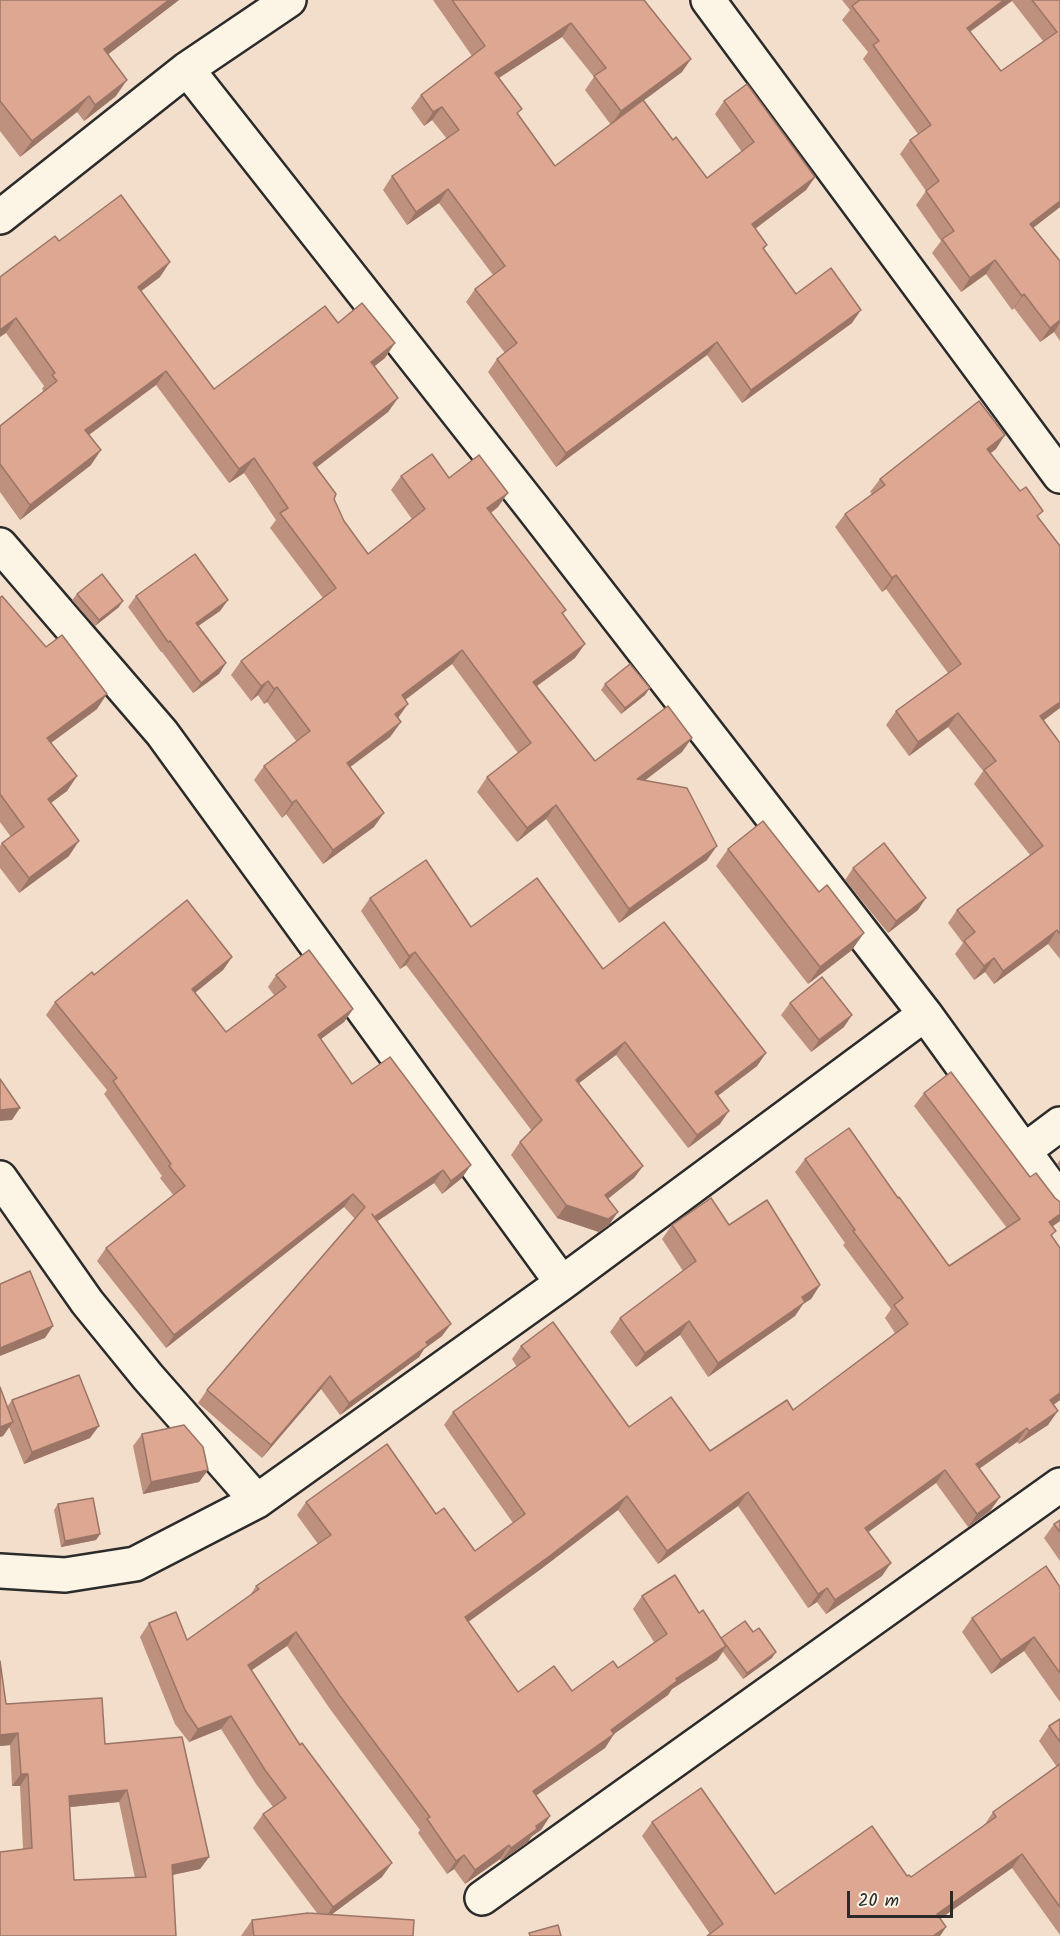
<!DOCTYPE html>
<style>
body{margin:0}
#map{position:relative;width:1060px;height:1936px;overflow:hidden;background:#f3decc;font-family:Kalam,sans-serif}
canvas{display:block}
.scale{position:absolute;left:847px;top:1891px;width:106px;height:27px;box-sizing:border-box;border:3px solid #2b2b2b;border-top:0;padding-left:8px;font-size:18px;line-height:21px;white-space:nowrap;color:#2b2b2b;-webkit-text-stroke:4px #fcf5e5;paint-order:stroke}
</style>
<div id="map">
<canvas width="1060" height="1936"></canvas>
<div class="scale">20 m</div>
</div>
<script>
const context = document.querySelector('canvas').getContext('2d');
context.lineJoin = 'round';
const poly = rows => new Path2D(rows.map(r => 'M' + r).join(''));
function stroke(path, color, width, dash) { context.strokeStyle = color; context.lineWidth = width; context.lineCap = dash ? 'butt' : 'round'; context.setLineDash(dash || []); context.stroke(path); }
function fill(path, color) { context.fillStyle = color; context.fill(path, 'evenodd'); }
const street = poly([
 [708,0,1060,476],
 [187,69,532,507,925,1014,1024,1151],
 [0,217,187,69,289,0],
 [0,545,162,733,562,1283],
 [1060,1124,1024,1151,1060,1200],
 [0,1178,87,1302,148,1377,257,1501],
 [0,1571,65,1575,135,1564,257,1501,562,1283,925,1014],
 [482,1898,1060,1485]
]);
stroke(street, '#2b2b2b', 38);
stroke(street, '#fcf5e5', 33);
fill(poly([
 [0,0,179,0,108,54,116,96,84,121,77,112,20,157,0,131],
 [433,0,644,0,682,72,643,100,673,140,707,178,742,152,715,114,724,101,815,177,806,190,755,229,767,245,764,249,796,294,852,323,742,403,707,355,556,467,488,372,497,359,505,353,466,302,475,289,493,275,439,203,407,225,383,190,392,176,447,139,432,120,424,126,411,108,421,95,472,56],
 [562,37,594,77,585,90,611,125,555,166,518,115,499,78],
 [842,0,1060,0,1060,207,1033,228,1060,261,1060,341,1054,332,1040,342,1014,308,1012,310,986,274,961,292,932,253,941,241,916,205,926,191,900,154,910,140,918,134,863,59,868,52,842,20,850,10],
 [1012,1,1043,41,1001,71,970,32],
 [59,241,160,277,141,291,214,389,338,323,385,358,374,366,398,398,388,412,316,467,334,499,344,521,368,554,412,519,391,490,401,476,449,478,498,507,491,513,566,610,563,614,575,658,537,686,595,761,682,752,644,781,707,860,619,923,546,819,517,842,477,792,487,777,518,753,452,664,405,700,398,719,401,722,390,737,350,767,374,827,323,864,286,814,282,818,254,780,264,766,297,742,267,702,264,704,258,695,251,701,231,675,241,661,323,598,270,528,276,520,244,473,229,483,156,385,89,435,91,465,20,520,0,492,0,426,44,392,42,389,44,386,6,333],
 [996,449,990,453,1039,518,1044,720,1060,743,1060,959,1048,944,994,984,985,972,974,980,955,954,963,943,948,923,957,910,1030,855,974,784,983,771,948,727,909,756,886,725,896,711,948,673,886,589,882,592,835,527,845,514,872,494,870,492,880,479],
 [77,594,119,607,95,626,72,600],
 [136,596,228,600,220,611,198,626,226,663,219,674,193,693,162,652,161,652,128,607],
 [0,598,97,709,51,743,77,776,67,791,51,803,69,856,19,893,0,868,0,846,2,843,11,837,0,822],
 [605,684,645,695,621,714,601,690],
 [728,849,852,950,808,984,716,866],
 [853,868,918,910,888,933,845,880],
 [370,898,471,927,603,969,766,1053,757,1066,717,1096,720,1124,688,1148,616,1055,579,1083,643,1166,634,1178,608,1199,609,1225,599,1232,557,1218,511,1155,520,1142,532,1131,406,965,400,969,361,911],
 [232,957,223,970,195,992,226,1032,274,995,268,987,276,975,353,1009,344,1022,320,1039,352,1084,462,1178,442,1194,434,1183,377,1221,442,1336,424,1349,419,1357,340,1415,321,1389,262,1458,198,1403,207,1390,355,1219,344,1207,166,1348,97,1261,106,1248,174,1196,160,1178,162,1176,104,1094,107,1090,46,1015,55,1002,94,975],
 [790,1003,844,1027,811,1052,781,1015],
 [924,1093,1060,1202,1060,1221,1053,1226,1052,1237,1060,1248,1060,1400,1053,1405,1048,1425,1019,1444,1017,1442,979,1469,1000,1497,990,1511,968,1527,936,1483,868,1532,882,1576,826,1614,817,1602,808,1608,738,1506,658,1564,618,1510,541,1569,468,1621,518,1692,572,1691,618,1668,654,1642,633,1609,642,1596,699,1613,721,1638,772,1658,743,1679,723,1652,717,1660,672,1689,668,1695,614,1734,605,1748,536,1795,550,1816,541,1830,532,1836,527,1843,501,1861,500,1859,465,1884,454,1869,447,1874,418,1833,420,1830,330,1709,287,1646,251,1670,382,1877,332,1914,413,1936,241,1936,252,1920,317,1913,253,1828,263,1814,273,1807,256,1784,221,1729,189,1742,175,1724,140,1637,149,1623,187,1640,249,1597,256,1586,318,1544,297,1515,306,1502,436,1514,475,1551,513,1523,444,1425,453,1412,517,1367,512,1359,521,1346,629,1427,710,1451,793,1410,895,1333,885,1318,891,1309,843,1245,845,1243,795,1172,805,1159,898,1198,949,1266,1007,1228,914,1106],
 [1060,1160,1060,1168,1057,1164],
 [672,1225,729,1225,820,1285,811,1299,803,1304,795,1316,708,1377,680,1335,636,1367,610,1332,620,1318,683,1271,662,1239],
 [0,1387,7,1407,12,1400,90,1438,24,1464,9,1427,3,1436,0,1437],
 [142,1434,208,1470,199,1482,143,1494,133,1446],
 [58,1504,100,1534,96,1540,61,1547,54,1510],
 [1060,1520,1060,1561,1044,1538,1054,1524],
 [1060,1587,1060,1702,1024,1651,991,1674,962,1632,972,1618],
 [0,1661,6,1704,105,1744,209,1857,200,1869,172,1875,0,1936,23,1849,20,1786,12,1786,10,1745,0,1746],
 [119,1802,135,1878,74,1880,70,1807],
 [1060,1719,1060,1935,1012,1868,940,1919,946,1927,940,1936,707,1936,710,1934,642,1836,652,1822,775,1894,907,1876,911,1877,983,1827,993,1812,1057,1767,1039,1741,1049,1726]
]), '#be907e');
fill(poly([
 [169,0,179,0,93,66,104,49],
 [1004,0,1013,0,957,41,967,28],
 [571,23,562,37,486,86,495,73],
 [691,59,682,72,611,125,621,111],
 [127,80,116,96,84,121,95,105],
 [89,96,77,112,20,157,32,141],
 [442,107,432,120,424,126,433,112],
 [815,177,806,190,743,238,752,224],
 [448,189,439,203,407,225,416,212],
 [1060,201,1060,207,1020,238,1030,224],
 [995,260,986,274,961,292,970,278],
 [170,262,160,277,128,301,138,287],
 [1024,294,1014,308,1012,310,1022,296],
 [861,310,852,323,742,403,751,390],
 [16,318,6,333,0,337,0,330],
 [1060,320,1060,323,1054,332,1040,342,1050,328],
 [717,342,707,355,556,467,566,453],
 [395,343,385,358,361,377,371,362],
 [166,371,156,385,75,445,85,430],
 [398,398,388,412,303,478,313,463],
 [1005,435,996,449,978,463,987,449],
 [101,450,91,465,20,520,30,505],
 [254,458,244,473,229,483,239,469],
 [508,493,498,507,477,523,487,508],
 [896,575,886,589,882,592,892,578],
 [228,600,220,611,188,633,196,623],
 [123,601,119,607,95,626,99,620],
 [585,644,575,658,523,696,533,682],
 [462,650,452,664,392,710,402,695],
 [226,663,219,674,193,693,201,683],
 [268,681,258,695,251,701,261,686],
 [277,687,267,702,264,704,274,689],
 [650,688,645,695,621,714,625,708],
 [107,694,97,709,37,753,47,738],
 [1060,702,1060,708,1031,730,1040,716],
 [408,704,398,718,385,728,395,714],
 [958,713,948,727,909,756,918,742],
 [401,722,390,737,337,777,347,763],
 [692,738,682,752,627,794,637,779],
 [77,776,67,791,37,813,48,799],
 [296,800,286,814,282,818,292,803],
 [556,805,546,819,517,842,527,828],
 [384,813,374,827,323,864,333,850],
 [79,841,69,856,19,893,29,878],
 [717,846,707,860,619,923,629,909],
 [926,898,918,910,888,933,896,921],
 [1057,930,1048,944,994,984,1003,971],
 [864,933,852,950,808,984,820,967],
 [415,952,406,965,400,969,409,956],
 [232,957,223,970,184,1002,192,989],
 [994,958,985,972,974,980,984,966],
 [353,1009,344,1022,309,1048,318,1035],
 [852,1015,844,1027,811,1052,819,1040],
 [625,1042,616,1055,570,1090,579,1077],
 [766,1053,757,1066,706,1105,715,1092],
 [20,1108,12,1120,0,1121,0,1110],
 [729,1111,720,1124,688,1148,697,1135],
 [471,1165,462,1178,442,1194,451,1181],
 [643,1166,634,1178,596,1208,605,1195],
 [443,1170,434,1183,366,1229,374,1217],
 [353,1194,344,1207,166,1348,174,1335],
 [566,1205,618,1212,609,1225,599,1232,557,1218],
 [1060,1214,1060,1221,1040,1235,1049,1222],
 [820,1285,811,1299,803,1304,795,1316,708,1377,718,1363,802,1297],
 [689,1321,680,1335,636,1367,645,1353],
 [451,1324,442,1336,424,1349,419,1357,340,1415,349,1403,426,1342],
 [53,1326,45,1338,0,1356,0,1348],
 [330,1376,321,1389,262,1458,271,1445],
 [1060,1393,1060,1400,1041,1414,1050,1400],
 [1058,1411,1048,1425,1019,1444,1029,1431],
 [13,1422,3,1436,0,1437,0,1427],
 [99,1426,90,1438,24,1464,32,1452],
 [1027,1428,1017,1442,966,1478,976,1464],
 [208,1470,199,1482,143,1494,151,1482],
 [945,1470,936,1483,856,1541,865,1528],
 [748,1492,738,1506,658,1564,667,1551],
 [627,1496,618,1510,541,1569,456,1631,465,1617],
 [1000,1497,990,1511,968,1527,977,1514],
 [100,1534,96,1540,61,1547,65,1541],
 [891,1563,882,1576,826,1614,835,1600],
 [827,1588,817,1602,808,1608,818,1594],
 [296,1632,287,1646,239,1679,248,1665],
 [1034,1637,1024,1651,991,1674,1001,1660],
 [726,1646,717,1660,672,1689,668,1695,614,1734,605,1748,524,1804,533,1791,676,1679],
 [776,1652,772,1658,743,1679,747,1673],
 [231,1716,221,1729,189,1742,198,1729],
 [18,1733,10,1745,0,1746,0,1735],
 [21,1774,28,1774,20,1786,12,1786],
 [127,1790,119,1802,61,1808,69,1796],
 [550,1816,541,1830,532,1836,527,1843,501,1861,511,1848,536,1826],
 [509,1845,500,1859,465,1884,475,1870],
 [1022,1854,1012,1868,927,1928,937,1914],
 [464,1855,454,1869,447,1874,456,1861],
 [209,1857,200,1869,163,1877,172,1865],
 [392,1863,382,1877,323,1921,333,1907],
 [946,1927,940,1936,933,1936]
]), '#9b7566');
const building = poly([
 [0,0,169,0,104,49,127,80,95,105,89,96,32,141,0,101,0,0],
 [452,0,644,0,691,59,621,111,594,76,606,68,571,23,495,73,522,109,517,113,555,166,643,100,673,140,676,137,707,178,754,142,724,101,747,84,815,177,752,224,767,245,763,248,796,294,831,268,861,310,751,390,717,342,566,453,497,359,517,343,475,289,505,266,448,189,416,212,392,176,459,130,442,107,433,112,421,95,485,46,452,0],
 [860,0,1004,0,967,28,1001,71,1057,32,1032,0,1060,0,1060,201,1030,224,1060,261,1060,320,1050,328,1024,294,1022,296,995,260,970,278,942,239,954,231,926,191,939,181,910,140,931,125,873,45,879,41,852,6,860,0],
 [121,195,170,262,138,287,214,389,325,306,338,323,362,303,395,343,371,362,398,398,313,463,336,494,334,499,344,521,368,554,425,509,401,476,432,454,449,478,479,455,508,493,487,508,566,610,562,613,585,644,533,682,595,761,668,706,692,738,637,779,687,788,717,846,629,909,556,805,527,828,487,777,531,743,462,650,402,695,408,704,395,714,401,722,347,763,384,813,333,850,296,800,292,803,264,766,310,731,277,687,274,689,268,681,261,686,241,661,336,588,280,513,288,508,254,458,239,469,166,371,85,430,101,450,30,505,0,464,0,426,57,381,52,375,55,373,16,318,0,330,0,277,55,236,59,241,121,195],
 [979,401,1005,435,987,449,1020,491,1026,487,1043,511,1037,516,1060,546,1060,702,1040,716,1060,743,1060,934,1057,930,1003,971,994,958,984,966,964,941,975,932,957,910,1043,846,984,770,996,761,958,713,918,742,896,711,961,664,896,575,892,578,845,514,885,485,880,479,979,401],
 [195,554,228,600,196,623,226,663,201,683,170,641,168,642,136,596,195,554],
 [102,574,123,601,99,620,77,594,102,574],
 [2,596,46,647,62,635,107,694,47,738,77,776,48,799,79,841,29,878,2,843,24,827,0,794,0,598,2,596],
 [630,664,650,688,625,708,605,684,630,664],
 [763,821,819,892,827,885,864,933,820,967,728,849,763,821],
 [884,843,926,898,896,921,853,868,884,843],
 [426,860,471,927,537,878,603,969,664,922,766,1053,715,1092,729,1111,697,1135,625,1042,579,1077,576,1080,643,1166,605,1195,618,1212,608,1219,566,1205,520,1142,542,1120,415,952,409,956,370,898,426,860],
 [187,900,232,957,192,989,226,1032,286,987,276,975,309,950,353,1009,318,1035,352,1084,390,1057,471,1165,451,1181,443,1170,374,1217,372,1214,451,1324,426,1342,428,1345,349,1403,330,1376,271,1445,207,1390,365,1207,353,1194,174,1335,106,1248,185,1186,169,1166,171,1164,113,1081,117,1078,55,1002,92,972,94,975,187,900],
 [822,977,852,1015,819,1040,790,1003,822,977],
 [951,1072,1030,1177,1036,1173,1055,1198,1060,1202,1060,1214,1049,1222,1056,1231,1051,1235,1060,1248,1060,1393,1050,1400,1058,1411,1029,1431,1027,1428,976,1464,1000,1497,977,1514,945,1470,865,1528,891,1563,835,1600,827,1588,818,1594,748,1492,667,1551,627,1496,551,1555,465,1617,518,1692,554,1666,572,1691,613,1661,618,1668,667,1634,642,1596,675,1575,699,1613,703,1610,726,1646,676,1679,677,1681,611,1730,614,1734,533,1791,550,1816,536,1826,537,1829,511,1848,509,1845,475,1870,464,1855,456,1861,427,1819,430,1817,340,1696,296,1632,248,1665,300,1745,302,1743,392,1863,333,1907,263,1814,286,1798,265,1770,231,1716,198,1729,185,1710,149,1623,176,1612,187,1640,259,1589,256,1586,331,1535,306,1502,387,1444,436,1514,444,1508,475,1551,525,1514,453,1412,530,1357,521,1346,553,1322,629,1427,671,1397,710,1451,787,1400,793,1410,908,1324,894,1305,903,1298,853,1231,855,1230,805,1159,849,1128,898,1198,899,1197,949,1266,1020,1219,924,1093,951,1072],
 [0,1079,20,1108,0,1110,0,1079],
 [711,1198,729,1225,767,1200,820,1285,802,1297,805,1302,718,1363,689,1321,645,1353,620,1318,696,1261,672,1225,711,1198],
 [30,1271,53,1326,0,1348,0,1284,30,1271],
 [79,1375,99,1426,32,1452,12,1400,79,1375],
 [0,1387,13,1422,0,1427,0,1387],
 [184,1425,203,1447,208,1470,151,1482,142,1434,184,1425],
 [93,1498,100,1534,65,1541,58,1504,93,1498],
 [1060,1520,1060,1532,1054,1524,1060,1520],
 [1046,1566,1060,1587,1060,1673,1034,1637,1001,1660,972,1618,1046,1566],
 [745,1621,753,1632,759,1628,776,1652,747,1673,721,1638,745,1621],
 [0,1661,6,1704,102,1698,105,1744,182,1737,209,1857,172,1865,176,1936,0,1936,0,1852,32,1848,28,1774,21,1774,18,1733,0,1735,0,1661],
 [127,1790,146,1877,74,1880,69,1796,127,1790],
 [1060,1719,1060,1742,1049,1726,1060,1719],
 [1060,1764,1060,1907,1022,1854,937,1914,946,1927,933,1936,707,1936,723,1924,652,1822,701,1788,775,1894,872,1826,907,1876,909,1875,911,1877,996,1817,993,1812,1060,1764],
 [308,1913,414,1920,413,1936,254,1936,252,1920,308,1913],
 [558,1925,561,1936,530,1936,529,1933,558,1925]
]);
fill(building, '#dda792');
stroke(building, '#9b7566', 1.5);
</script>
